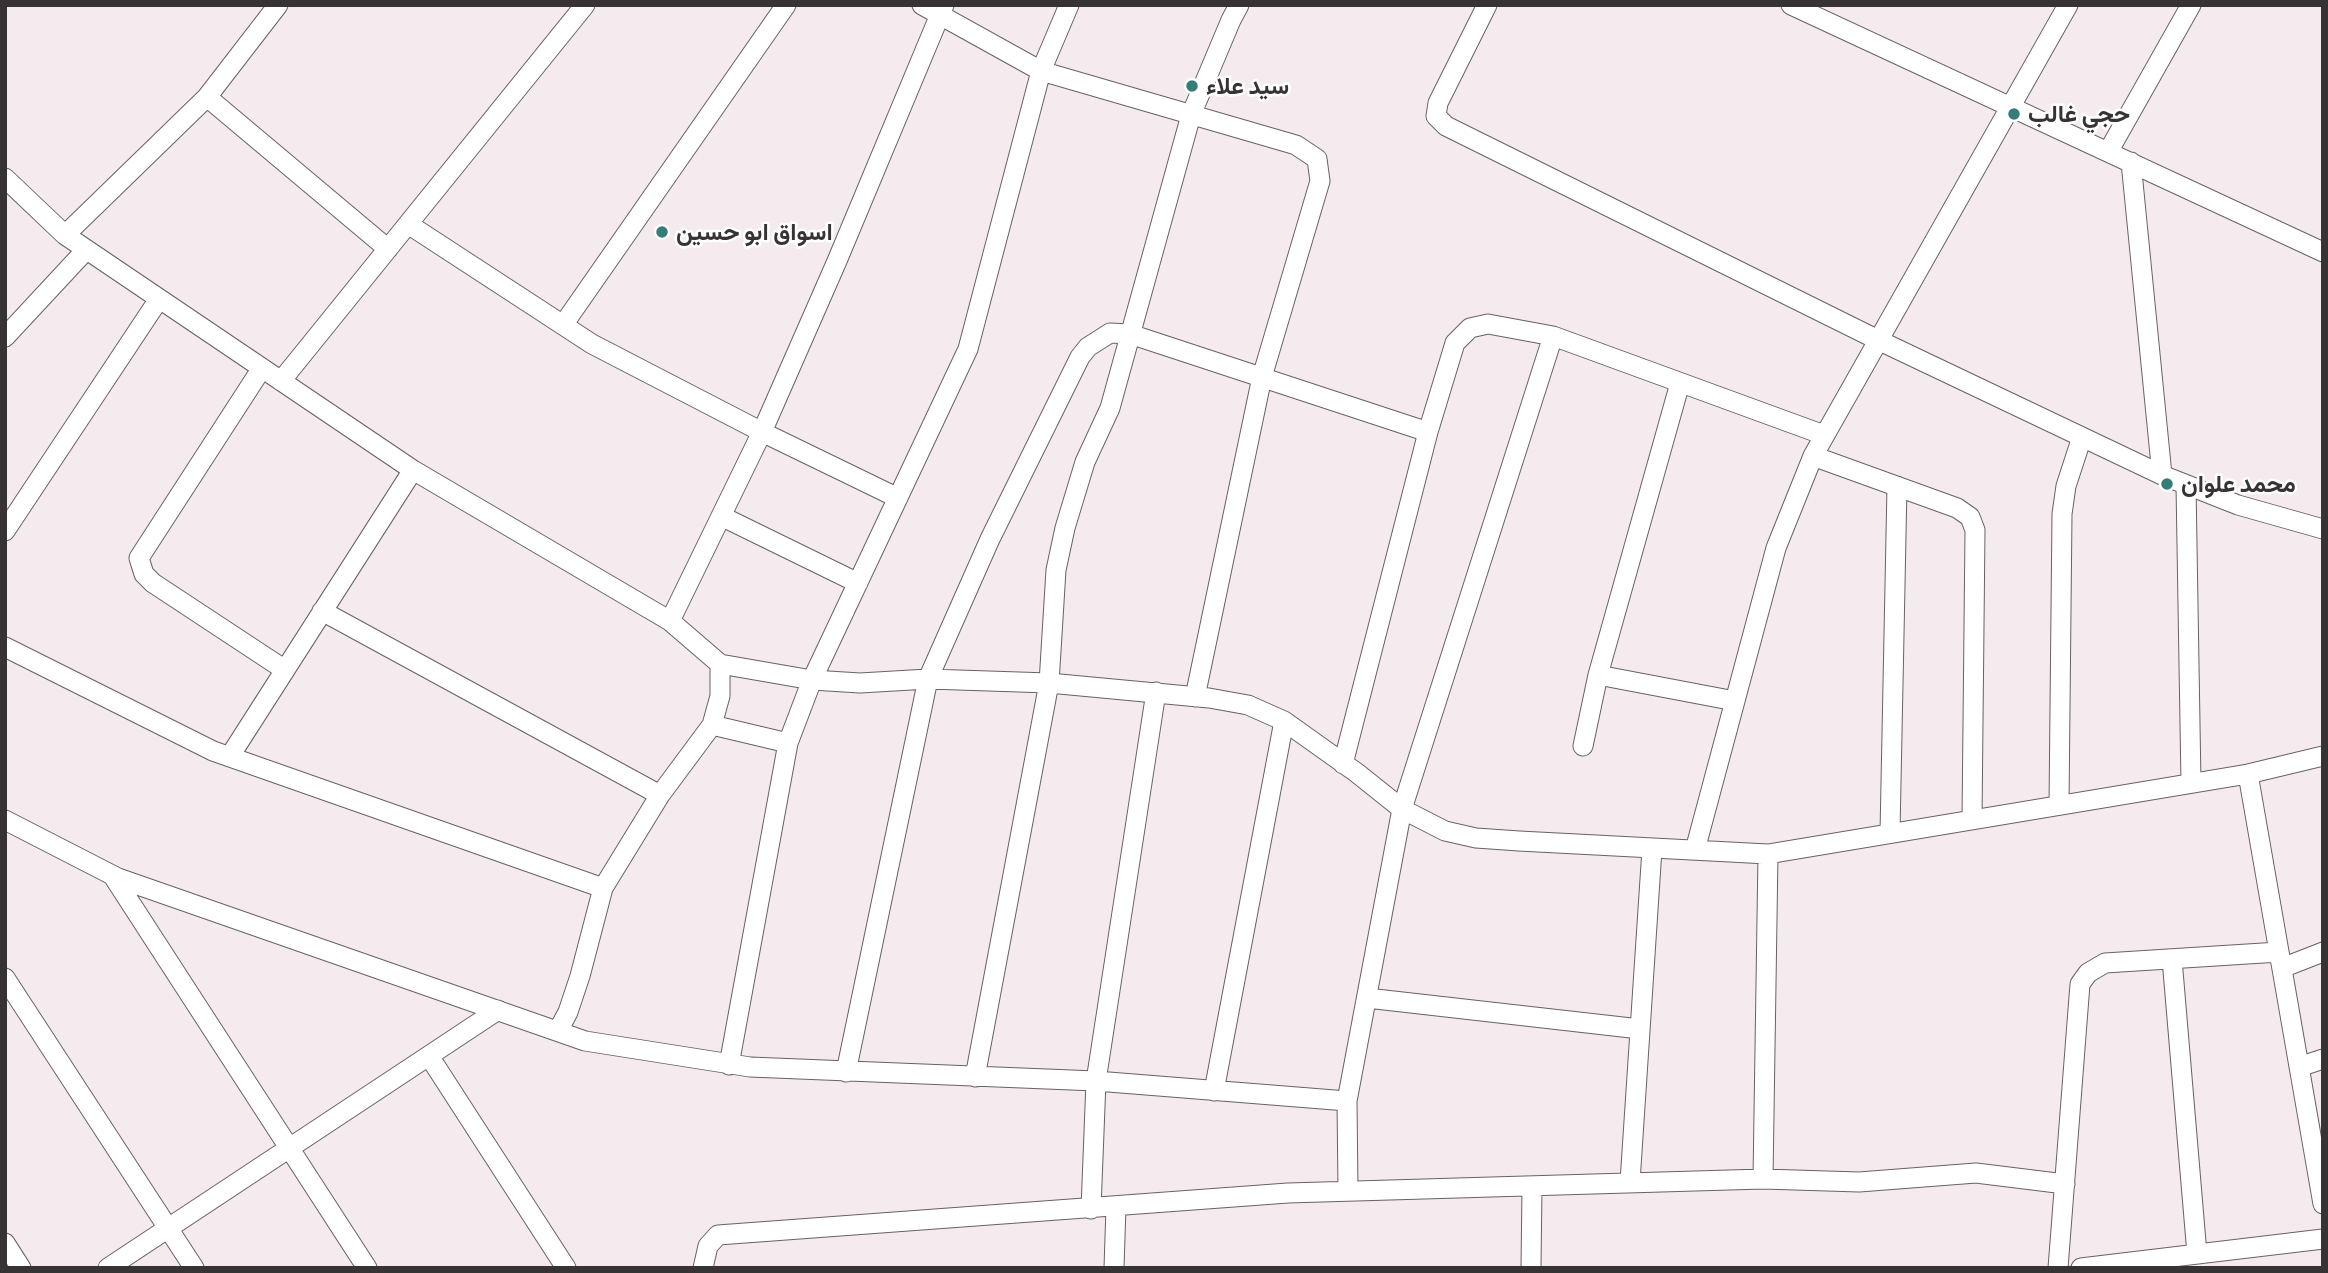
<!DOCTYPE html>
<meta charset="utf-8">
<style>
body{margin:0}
#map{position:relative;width:2328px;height:1273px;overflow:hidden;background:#f5ebee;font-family:Commissioner,sans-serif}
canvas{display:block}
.frame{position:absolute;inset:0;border:7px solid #373334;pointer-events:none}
</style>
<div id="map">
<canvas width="2328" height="1273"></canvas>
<div class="frame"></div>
</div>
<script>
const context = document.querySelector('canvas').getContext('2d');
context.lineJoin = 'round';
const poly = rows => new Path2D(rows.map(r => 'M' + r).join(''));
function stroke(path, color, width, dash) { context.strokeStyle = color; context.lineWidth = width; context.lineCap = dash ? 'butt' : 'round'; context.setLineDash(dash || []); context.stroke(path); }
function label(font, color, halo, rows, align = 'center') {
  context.font = font + ' Commissioner,Vazirmatn,sans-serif'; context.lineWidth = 5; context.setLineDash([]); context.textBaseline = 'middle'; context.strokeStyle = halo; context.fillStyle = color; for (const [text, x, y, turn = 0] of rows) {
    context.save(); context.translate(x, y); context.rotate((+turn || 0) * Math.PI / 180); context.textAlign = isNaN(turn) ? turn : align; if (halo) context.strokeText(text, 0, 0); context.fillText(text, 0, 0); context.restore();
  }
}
const street = poly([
 [922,5,1041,71,1296,145,1317,159,1320,181,1262,377,1195,697],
 [1487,5,1438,103,1436,116,1446,126,1878,340,2162,475,2238,505,2323,529],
 [1791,5,2323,252],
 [207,97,388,249],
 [2108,152,2191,5],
 [2131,162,2162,475],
 [5,178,65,235,413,470,670,621,720,664,812,680,860,683,928,679,1049,683,1209,698,1248,705,1284,721,1357,773,1402,809,1445,831,1476,838,1519,841,1768,854,2248,774,2323,756],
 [408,224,592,344,762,432,898,498],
 [65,235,207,97,278,5],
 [563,325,786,5],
 [5,337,86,250],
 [262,368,139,558,144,574,153,583,285,670],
 [281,381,585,5],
 [1813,456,1957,508,1970,517,1975,530,1972,820],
 [2186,485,2191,783],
 [721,516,858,583],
 [5,531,159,299],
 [322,611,660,795],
 [670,621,762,432,837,261,944,5],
 [5,647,213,751,603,888],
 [1598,675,1735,701],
 [712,725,788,743],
 [1583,746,1598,675,1680,383],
 [230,756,413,470],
 [1343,764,1428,432,1455,343,1470,328,1488,324,1553,336,1824,435],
 [2248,774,2323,1204],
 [2059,805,2062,514,2066,486,2082,437],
 [5,820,118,878,585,1041,750,1067,1096,1081,1347,1101],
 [1890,833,1897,486],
 [1695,850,1776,548,1813,456,2068,5],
 [113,876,367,1268],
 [2172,959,2197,1254],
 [2282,968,2323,952],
 [5,978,194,1268],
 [1367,998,1640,1029],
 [558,1031,568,1012,580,976,603,888,660,795,712,725,720,696,720,664],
 [429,1056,566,1268],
 [729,1065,788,743,812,680,968,349,1041,71,1069,5],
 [2299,1067,2323,1059],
 [846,1072,928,679,990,539,1080,357,1088,347,1110,333,1130,334,1428,432],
 [975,1077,1049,683,1056,570,1065,528,1085,462,1110,408,1191,115,1231,20,1239,5],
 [1214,1091,1284,721],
 [1763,1179,1768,854],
 [1630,1182,1652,849],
 [1348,1191,1347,1101,1402,809,1553,336],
 [1091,1209,1096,1081,1156,692],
 [5,1243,21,1268],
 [108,1268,498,1010],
 [703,1268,708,1246,718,1235,1288,1193,1763,1179,1859,1182,1976,1173,2065,1184],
 [1114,1268,1116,1207],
 [1531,1268,1532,1187],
 [2058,1268,2080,984,2088,973,2105,963,2279,952],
 [2081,1268,2323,1239]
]);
stroke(street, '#696164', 21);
stroke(street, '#fff', 19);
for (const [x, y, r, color] of [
 [1192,86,7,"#357d78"],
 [2014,114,7,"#357d78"],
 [662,232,7,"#357d78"],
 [2167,484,7,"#357d78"]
]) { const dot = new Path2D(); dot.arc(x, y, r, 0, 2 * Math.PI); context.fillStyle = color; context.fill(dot); stroke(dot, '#fff', 2.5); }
label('bold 24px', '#373334', '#fff', [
 ["سيد علاء",1206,86],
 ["حجي غالب",2028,114],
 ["اسواق ابو حسين",676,232],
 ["محمد علوان",2181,484]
], 'left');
</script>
